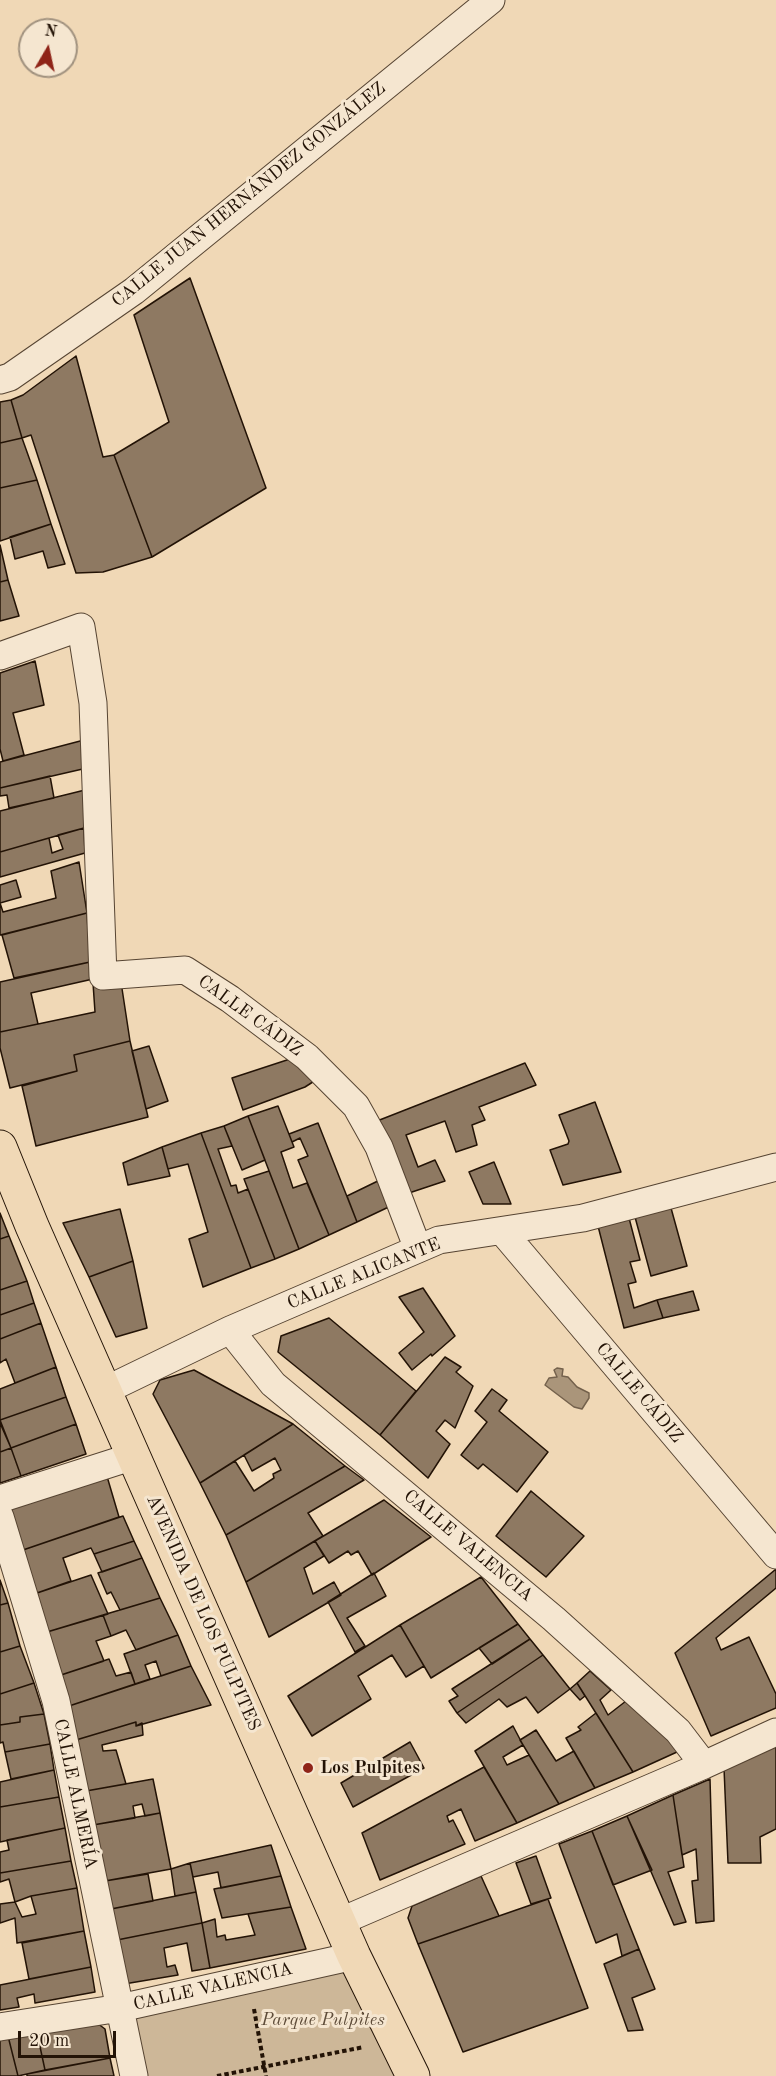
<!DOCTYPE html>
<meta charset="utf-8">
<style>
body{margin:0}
#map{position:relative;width:776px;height:2076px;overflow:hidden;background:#f0d8b6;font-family:"Old Standard TT",serif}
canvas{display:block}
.north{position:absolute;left:18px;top:18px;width:60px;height:60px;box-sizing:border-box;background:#f5e6d0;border:2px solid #a1927f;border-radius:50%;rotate:9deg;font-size:16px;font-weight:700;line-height:24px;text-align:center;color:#231306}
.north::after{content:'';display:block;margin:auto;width:21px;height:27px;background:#8f2418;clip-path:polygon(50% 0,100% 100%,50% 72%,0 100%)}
.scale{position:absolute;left:18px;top:2031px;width:98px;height:27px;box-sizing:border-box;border:3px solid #231306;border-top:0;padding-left:8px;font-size:18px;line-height:21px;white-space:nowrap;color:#231306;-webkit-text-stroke:4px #f5e6d0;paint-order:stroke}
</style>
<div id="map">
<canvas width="776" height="2076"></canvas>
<div class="north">N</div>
<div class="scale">20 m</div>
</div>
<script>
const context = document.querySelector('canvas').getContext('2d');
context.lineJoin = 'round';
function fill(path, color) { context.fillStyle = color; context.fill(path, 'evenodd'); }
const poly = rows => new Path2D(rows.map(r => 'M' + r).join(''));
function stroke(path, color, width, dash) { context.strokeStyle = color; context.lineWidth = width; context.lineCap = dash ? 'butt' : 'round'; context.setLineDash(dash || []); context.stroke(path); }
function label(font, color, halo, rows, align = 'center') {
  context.font = font + ' "Old Standard TT",serif'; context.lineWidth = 6; context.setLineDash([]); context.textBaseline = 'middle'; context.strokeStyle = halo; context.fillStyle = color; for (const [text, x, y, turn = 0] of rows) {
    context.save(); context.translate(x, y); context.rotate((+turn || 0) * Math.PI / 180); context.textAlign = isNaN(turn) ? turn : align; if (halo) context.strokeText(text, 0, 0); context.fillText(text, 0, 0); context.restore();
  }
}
fill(poly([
 [354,1956,413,2076,134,2076,120,2008]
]), '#cdb798');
const water = poly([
 [557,1368,563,1369,562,1376,568,1377,577,1387,589,1393,589,1398,582,1409,574,1407,545,1385,549,1378,557,1377,554,1370,557,1368]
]);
fill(water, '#aa957a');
stroke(water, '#74614c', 1.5);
const building = poly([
 [190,278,266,488,152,557,114,455,169,422,134,315,190,278],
 [76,356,103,457,114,455,152,557,103,572,76,573,31,435,22,438,11,400,23,395,76,356],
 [11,400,22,438,0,443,0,402,11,400],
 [22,438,37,480,0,488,0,443,22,438],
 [37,480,51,524,0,541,0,488,37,480],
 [51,524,65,564,48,568,43,551,15,559,10,537,51,524],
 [0,545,8,580,0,582,0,545],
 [8,580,19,616,0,621,0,582,8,580],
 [35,661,44,705,13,713,24,755,3,761,0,749,0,673,35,661],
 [84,740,87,768,0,788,0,762,84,740],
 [50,776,54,798,9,808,7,795,0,796,0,788,50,776],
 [85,790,84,828,0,852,0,811,85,790],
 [84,828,85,853,0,877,0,852,49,838,52,853,63,849,58,835,84,828],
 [79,862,87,913,0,935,0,903,3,912,56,898,51,871,79,862],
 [16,880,21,897,0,903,0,885,16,880],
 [87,913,90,962,14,978,2,935,87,913],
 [90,962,93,979,31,993,38,1024,0,1032,0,982,90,962],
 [121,982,130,1041,74,1055,77,1071,10,1088,0,1048,0,1032,95,1012,93,983,121,982],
 [130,1041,148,1117,36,1146,22,1086,77,1071,74,1055,130,1041],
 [149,1046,168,1101,146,1109,132,1051,149,1046],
 [293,1058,319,1078,305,1087,243,1110,232,1078,293,1058],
 [525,1063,536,1085,479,1107,485,1120,472,1125,477,1145,456,1152,445,1121,406,1135,418,1167,435,1160,445,1181,406,1194,377,1121,525,1063],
 [595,1102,621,1172,563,1185,550,1150,568,1144,569,1141,559,1115,595,1102],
 [278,1106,294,1147,281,1152,293,1188,307,1183,329,1235,299,1249,248,1116,278,1106],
 [248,1116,265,1160,242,1170,224,1126,248,1116],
 [318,1123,357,1222,329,1235,298,1160,308,1156,300,1138,292,1142,289,1134,318,1123],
 [224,1126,232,1146,218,1149,231,1186,236,1185,238,1193,248,1189,275,1259,251,1268,201,1133,224,1126],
 [201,1133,251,1268,203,1287,189,1239,208,1232,188,1164,168,1169,162,1147,201,1133],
 [162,1147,170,1176,128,1185,123,1163,162,1147],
 [494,1162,511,1204,483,1204,469,1172,494,1162],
 [269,1171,299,1249,275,1259,244,1179,269,1171],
 [384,1178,395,1204,357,1222,347,1196,384,1178],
 [671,1208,687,1266,651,1276,635,1217,671,1208],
 [120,1209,133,1261,89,1277,63,1223,120,1209],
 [0,1213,9,1236,0,1239,0,1213],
 [629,1218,640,1260,630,1262,636,1282,628,1284,634,1308,657,1300,663,1318,624,1328,598,1226,629,1218],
 [9,1236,27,1281,0,1290,0,1239,9,1236],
 [133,1261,147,1328,116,1337,89,1277,133,1261],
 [27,1281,34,1303,0,1315,0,1290,27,1281],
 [423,1288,455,1336,432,1356,431,1354,412,1370,399,1353,424,1332,399,1297,423,1288],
 [693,1291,699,1310,663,1318,657,1300,693,1291],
 [34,1303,41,1323,0,1339,0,1315,34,1303],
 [329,1318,416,1391,380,1435,278,1352,281,1336,329,1318],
 [41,1323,56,1367,15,1383,6,1359,0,1363,0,1339,41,1323],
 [445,1357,461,1367,456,1372,473,1386,455,1428,445,1420,436,1431,450,1444,428,1478,380,1435,445,1357],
 [56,1367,66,1397,0,1420,0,1389,56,1367],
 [194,1370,293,1424,200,1483,153,1394,160,1380,194,1370],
 [492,1389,507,1400,499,1411,548,1452,517,1492,483,1464,478,1469,461,1455,487,1422,475,1411,492,1389],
 [66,1397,76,1424,11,1448,0,1420,66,1397],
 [0,1423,11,1448,0,1452,0,1423],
 [76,1424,86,1454,21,1476,11,1448,76,1424],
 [293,1424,345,1466,226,1535,200,1483,235,1461,254,1491,274,1478,273,1474,281,1470,275,1458,252,1471,244,1455,293,1424],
 [11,1448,21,1476,0,1483,0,1452,11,1448],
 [345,1466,364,1480,308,1513,323,1536,246,1582,226,1535,345,1466],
 [106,1473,119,1517,23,1550,11,1508,106,1473],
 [531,1491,584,1536,546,1577,496,1536,531,1491],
 [384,1500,431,1537,372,1575,358,1551,351,1555,348,1551,329,1563,315,1541,384,1500],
 [123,1516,134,1541,94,1554,91,1548,63,1558,71,1581,37,1593,23,1550,123,1516],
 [134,1541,142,1558,102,1572,94,1554,134,1541],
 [315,1541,324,1556,304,1568,313,1594,334,1582,341,1595,269,1637,246,1582,315,1541],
 [142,1558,160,1598,120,1610,111,1592,107,1594,98,1573,142,1558],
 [776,1569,776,1588,716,1638,721,1650,749,1637,776,1694,776,1708,711,1736,675,1653,776,1569],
 [374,1573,386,1596,347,1618,365,1646,355,1652,328,1602,374,1573],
 [91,1575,108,1614,47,1632,37,1593,91,1575],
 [481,1577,518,1624,431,1678,400,1625,481,1577],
 [0,1580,8,1603,0,1605,0,1580],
 [160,1598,178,1635,136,1650,126,1630,111,1636,103,1615,160,1598],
 [8,1603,20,1646,0,1652,0,1605,8,1603],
 [103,1615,111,1636,96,1641,104,1661,61,1675,47,1632,103,1615],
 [518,1624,530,1639,492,1664,479,1648,518,1624],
 [400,1625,424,1666,406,1677,392,1655,358,1676,371,1699,312,1736,288,1696,400,1625],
 [178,1635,191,1666,161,1676,156,1661,145,1665,150,1679,135,1684,124,1654,178,1635],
 [530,1639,543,1655,457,1713,449,1701,458,1696,452,1689,530,1639],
 [20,1646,34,1683,0,1694,0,1652,20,1646],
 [543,1655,570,1689,538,1713,526,1697,507,1707,499,1699,466,1723,457,1713,543,1655],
 [109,1659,116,1676,131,1672,135,1684,69,1706,61,1675,109,1659],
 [191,1666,211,1705,136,1726,136,1722,76,1740,69,1706,191,1666],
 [590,1671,611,1690,600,1700,608,1715,626,1701,665,1729,677,1752,633,1772,577,1683,590,1671],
 [34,1683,44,1714,20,1717,20,1722,0,1725,0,1694,34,1683],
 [577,1683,585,1696,580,1700,570,1689,577,1683],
 [596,1713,633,1772,595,1788,566,1738,581,1730,578,1727,596,1713],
 [44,1714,50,1744,5,1752,3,1742,0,1743,0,1725,20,1722,20,1717,44,1714],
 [136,1722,136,1726,142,1723,143,1735,102,1745,103,1751,116,1750,126,1784,86,1791,76,1740,136,1722],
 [513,1726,523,1745,503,1757,507,1765,529,1755,559,1804,517,1823,475,1751,513,1726],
 [536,1730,556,1761,574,1751,595,1788,559,1804,520,1740,536,1730],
 [410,1742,424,1768,353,1807,341,1783,410,1742],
 [50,1744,54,1770,11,1779,5,1752,50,1744],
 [776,1745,776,1829,760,1837,761,1863,728,1863,724,1768,776,1745],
 [484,1767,517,1823,475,1841,461,1809,447,1816,449,1822,453,1820,465,1844,380,1880,362,1833,484,1767],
 [54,1770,59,1797,0,1807,0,1782,54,1770],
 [153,1779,160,1813,145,1816,142,1804,133,1806,135,1818,93,1825,86,1791,153,1779],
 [710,1779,714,1921,696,1923,692,1881,698,1880,696,1849,682,1855,673,1795,710,1779],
 [673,1795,684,1867,668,1872,686,1922,674,1925,627,1816,673,1795],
 [59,1797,65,1828,0,1842,0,1807,59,1797],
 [160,1813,171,1869,105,1881,93,1825,160,1813],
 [627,1816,652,1870,613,1885,592,1831,627,1816],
 [65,1828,71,1861,0,1873,0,1852,9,1850,7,1840,65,1828],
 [592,1831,639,1949,622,1956,617,1934,596,1943,559,1844,592,1831],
 [271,1845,281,1876,221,1888,218,1872,193,1877,190,1863,271,1845],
 [536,1856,551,1898,531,1904,516,1863,536,1856],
 [71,1861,77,1888,31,1896,15,1902,9,1879,0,1882,0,1873,71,1861],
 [190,1863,196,1892,175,1896,171,1869,190,1863],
 [148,1874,153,1901,111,1909,105,1881,148,1874],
 [281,1876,291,1907,222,1918,214,1889,281,1876],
 [481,1876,499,1916,418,1944,408,1918,412,1906,481,1876],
 [77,1888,84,1931,17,1943,15,1918,0,1923,0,1904,15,1902,22,1917,36,1914,31,1896,77,1888],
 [196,1892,202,1923,117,1940,111,1909,196,1892],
 [548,1899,588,2008,463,2052,418,1944,548,1899],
 [291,1907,306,1949,210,1968,202,1923,215,1919,217,1937,225,1935,226,1940,255,1935,248,1914,291,1907],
 [202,1923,210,1968,192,1971,187,1943,164,1948,167,1967,175,1965,178,1975,124,1984,117,1940,202,1923],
 [84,1931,91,1967,29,1979,22,1943,84,1931],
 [639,1949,655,1989,632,1998,643,2030,628,2031,604,1964,639,1949],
 [91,1967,95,1992,35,2003,34,1994,17,1998,19,2007,0,2010,0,1985,91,1967],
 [89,2017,105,2029,110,2058,45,2070,36,2028,89,2017],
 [36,2028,45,2070,18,2076,8,2036,36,2028],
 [8,2036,18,2076,0,2076,0,2038,8,2036],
 [110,2058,114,2076,27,2076,27,2074,110,2058]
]);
fill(building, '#8e7962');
stroke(building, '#231306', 1.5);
const minor = poly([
 [0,380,10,377,134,291,491,0],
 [0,656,81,627,93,703,103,976,185,970,230,999,307,1057,356,1106,379,1147,418,1249],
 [502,1231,776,1555],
 [230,1330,273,1384,554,1619,678,1731,704,1765],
 [106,1390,230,1330,439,1240,583,1218,776,1167],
 [0,1499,134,1456],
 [0,1517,56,1701,134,2076],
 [339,1922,704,1765,776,1732],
 [0,2027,120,2008,354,1956]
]);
const primary = poly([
 [0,1147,32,1226,354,1956,413,2076]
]);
stroke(minor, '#564432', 29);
stroke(primary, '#231306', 35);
stroke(poly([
 [254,2009,266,2076],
 [217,2076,364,2047]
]), '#231306', 4, [4.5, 3]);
stroke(minor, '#f5e6d0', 27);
stroke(primary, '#f0d8b6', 33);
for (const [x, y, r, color] of [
 [308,1768,6,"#8f2418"]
]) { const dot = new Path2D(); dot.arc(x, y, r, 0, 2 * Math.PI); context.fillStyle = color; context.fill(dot); stroke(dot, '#f5e6d0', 2); }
label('18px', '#231306', '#f5e6d0', [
 ["CALLE JUAN HERNÁNDEZ GONZÁLEZ",249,195,-39],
 ["CALLE CÁDIZ",250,1016,36],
 ["CALLE ALICANTE",364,1274,-22],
 ["CALLE CÁDIZ",639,1393,50],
 ["CALLE VALENCIA",468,1546,40],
 ["AVENIDA DE LOS PULPITES",203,1613,66],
 ["CALLE ALMERÍA",75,1794,78],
 ["CALLE VALENCIA",213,1987,-13]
]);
label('bold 18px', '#231306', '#f5e6d0', [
 ["Los Pulpites",320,1768]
], 'left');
label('italic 18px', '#5e4c39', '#f5e6d0', [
 ["Parque Pulpites",323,2020]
]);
</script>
